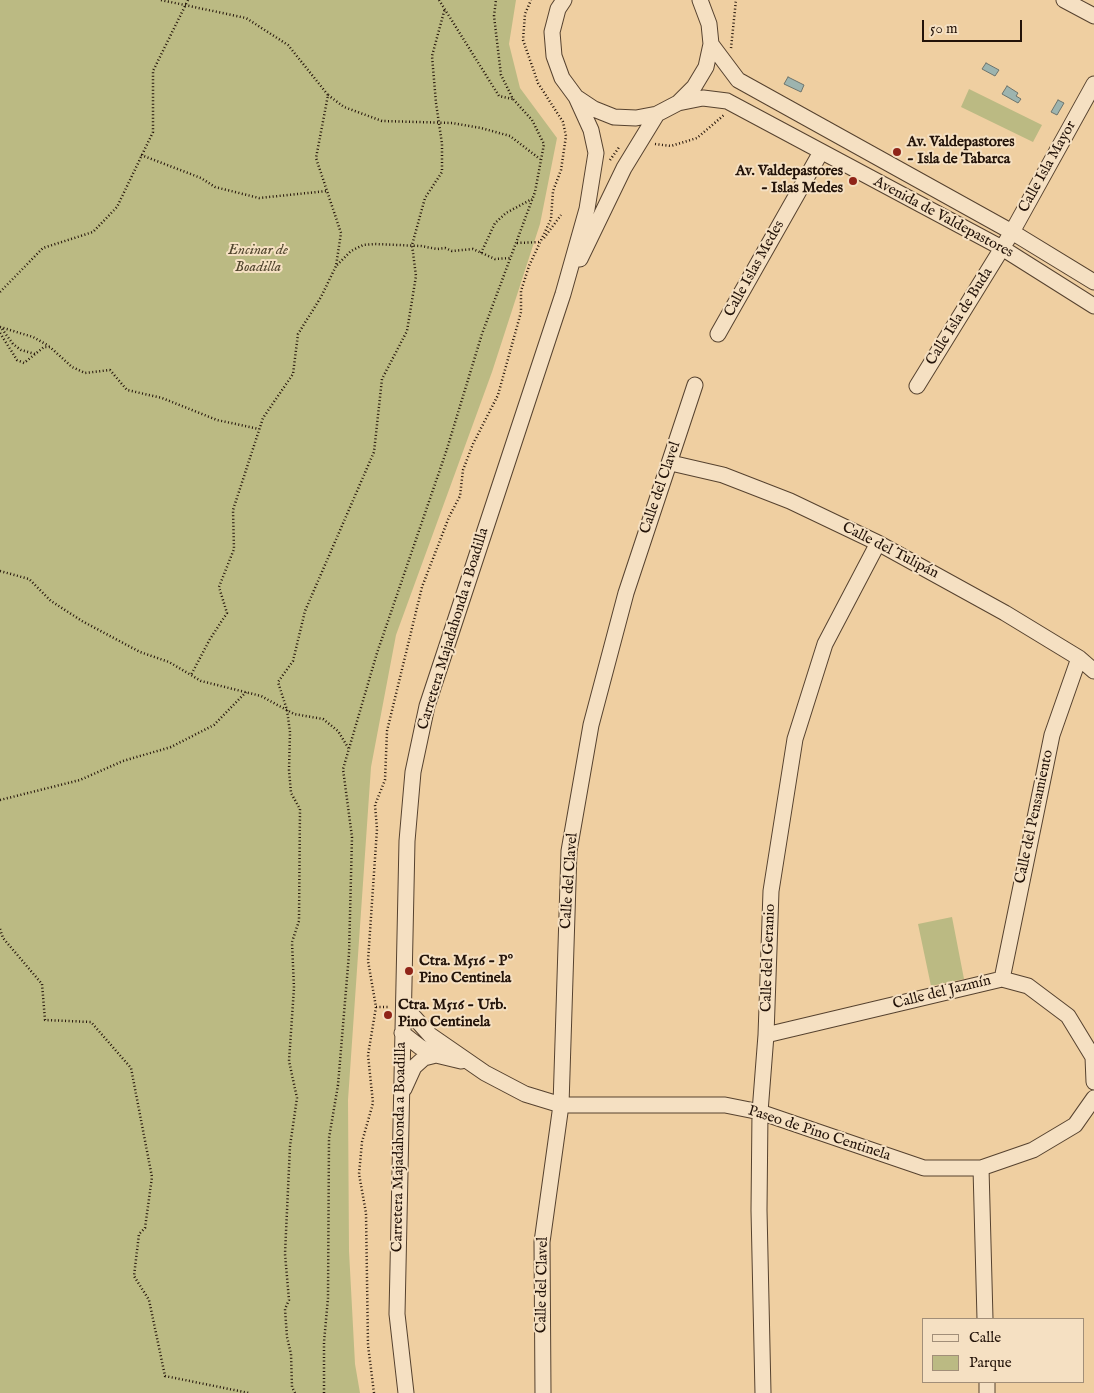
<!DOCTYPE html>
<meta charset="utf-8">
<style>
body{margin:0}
#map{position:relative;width:1094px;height:1393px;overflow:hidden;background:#efcfa1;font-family:"IM FELL English",serif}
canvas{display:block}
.legend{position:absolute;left:922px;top:1318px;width:162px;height:65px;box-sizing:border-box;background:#f5e0c2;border:1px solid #a18e78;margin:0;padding:6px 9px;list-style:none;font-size:15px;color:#231309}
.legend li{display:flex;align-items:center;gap:10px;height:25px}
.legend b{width:25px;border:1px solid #a18e78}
.scale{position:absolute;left:922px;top:20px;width:100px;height:22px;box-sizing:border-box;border:2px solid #231309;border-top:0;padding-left:6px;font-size:15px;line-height:18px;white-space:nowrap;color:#231309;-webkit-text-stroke:4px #f5e0c2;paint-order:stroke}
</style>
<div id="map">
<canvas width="1094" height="1393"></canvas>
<ul class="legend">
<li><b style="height:6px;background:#f5e0c2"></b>Calle</li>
<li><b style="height:14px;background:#bbba83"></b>Parque</li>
</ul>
<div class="scale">50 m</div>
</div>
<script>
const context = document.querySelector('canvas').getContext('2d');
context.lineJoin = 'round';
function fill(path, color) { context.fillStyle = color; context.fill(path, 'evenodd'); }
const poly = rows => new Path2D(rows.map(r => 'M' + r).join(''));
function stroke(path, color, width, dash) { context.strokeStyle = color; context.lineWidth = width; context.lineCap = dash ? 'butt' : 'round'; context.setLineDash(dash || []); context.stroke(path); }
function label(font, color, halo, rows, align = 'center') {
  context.font = font + ' "IM FELL English",serif'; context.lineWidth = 4; context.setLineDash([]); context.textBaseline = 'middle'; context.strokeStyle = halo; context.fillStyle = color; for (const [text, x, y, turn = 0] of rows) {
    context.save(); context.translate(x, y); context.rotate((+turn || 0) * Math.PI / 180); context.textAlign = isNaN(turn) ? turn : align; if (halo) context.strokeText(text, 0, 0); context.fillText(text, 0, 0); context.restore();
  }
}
fill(poly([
 [0,0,516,0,509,44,520,88,557,138,540,224,492,372,396,635,371,767,348,1100,349,1251,355,1364,360,1393,0,1393],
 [969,89,1042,125,1033,142,961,107],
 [952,917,964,979,931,986,918,924]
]), '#bbba83');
const water = poly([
 [986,63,999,70,995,76,982,69,986,63],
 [788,77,804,85,801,92,784,84,788,77],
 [1007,86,1018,93,1016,96,1021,99,1018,103,1002,94,1007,86],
 [1058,100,1064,103,1057,115,1051,112,1058,100]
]);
fill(water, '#9db4af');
stroke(water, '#6c746d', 1);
const minor = poly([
 [564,0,558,9,552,32,554,56,562,78,576,97,594,109,614,117,636,118,657,114,678,103,694,87,706,67,711,44,709,24,700,0],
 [1064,0,1094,16],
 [711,44,738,80,1012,232,1094,282],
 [678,103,703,98,727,101,1002,248,1094,306],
 [580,259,624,168,657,114],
 [718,334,821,152],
 [917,386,1012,232,1094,84],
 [671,463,723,475,790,501,878,543,1005,613,1079,658,1094,671],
 [1002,979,1052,735,1079,658],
 [405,1007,430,1035,485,1073,525,1094,561,1105,725,1105,760,1112,924,1168,981,1168,1033,1150,1075,1125,1094,1098],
 [402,1033,420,1047,436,1055,461,1061],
 [766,1035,1002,979,1028,986,1068,1016,1093,1057,1094,1082],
 [404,1089,414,1067,424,1058,436,1055],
 [981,1168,985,1319],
 [987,1382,987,1393],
 [406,1393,397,1314,407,841,413,772,427,706,563,294,587,209,596,153,591,130,576,97],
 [543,1393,542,1242,561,1105,569,851,591,725,626,593,695,385],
 [763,1393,759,1210,760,1112,766,1035,771,891,795,739,825,644,878,543]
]);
stroke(minor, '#56422f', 17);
stroke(poly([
 [161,0,246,18,288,45,328,95,316,158,341,233,336,266,321,297,298,334,293,374,263,418,233,510,234,549,219,587,227,613,210,639,191,675],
 [439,0,499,96,513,99],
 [731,48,736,0],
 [328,95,344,107,382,121,452,123,481,128,510,136,540,159],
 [655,144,671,146,697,138,724,115],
 [141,155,201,178,215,187,259,198,327,191],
 [610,160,620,146],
 [544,238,561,215],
 [517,243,541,242],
 [481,253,495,223,506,213,532,199],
 [337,265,351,251,363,245,375,244,421,246,437,249,445,248,452,251,473,249,495,259,511,258],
 [0,292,43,248,93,232,117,207,153,132,153,71,188,0],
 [0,327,33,337,49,346],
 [2,329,13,344,21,350,35,354],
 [0,333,17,360,24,363,44,347,50,347,72,367,85,373,110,370,127,390,162,398,217,420,259,429],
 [0,571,29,579,51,601,82,621,140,652,169,662,201,681,261,696,294,714,323,719,338,731,349,749],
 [0,800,80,780,123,761,171,747,214,725,246,692],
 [0,929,3,938,42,984,45,1020,91,1022,131,1068,152,1177,145,1228,139,1234,134,1276,149,1300,165,1376,249,1393],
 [376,1007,389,1007],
 [295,1393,292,1387,291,1354,287,1337,285,1309,289,1300,285,1254,290,1146,297,1098,289,1061,294,988,292,942,299,921,300,809,291,793,289,770,290,732,287,710,278,682,293,661,305,611,374,452,382,379,407,331,416,276,412,245,425,198,442,172,442,144,436,103,432,56,445,8],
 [324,1393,324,1342,328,1298,329,1138,338,1085,349,954,352,837,343,769,377,653,446,452,482,334,535,192,544,144,532,120,513,99,501,75,494,16,496,0],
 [374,1393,368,1345,366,1213,359,1174,362,1142,373,1103,368,1055,376,1007,368,961,377,829,375,805,385,780,387,731,422,587,449,517,460,496,463,470,473,444,498,395,521,312,521,291,529,266,551,219,553,191,561,170,566,136,563,122,538,83,523,40,525,14,531,0]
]), '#231309', 2.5, [1, 2.5]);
stroke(minor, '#f5e0c2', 15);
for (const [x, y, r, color] of [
 [897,152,5,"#8f2418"],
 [853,181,5,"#8f2418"],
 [409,971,5,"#8f2418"],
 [388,1015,5,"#8f2418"]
]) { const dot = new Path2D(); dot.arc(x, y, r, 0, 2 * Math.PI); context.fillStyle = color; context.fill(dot); stroke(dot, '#f5e0c2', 2); }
label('bold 15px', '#231309', '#f5e0c2', [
 ["Av. Valdepastores",907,143],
 ["- Isla de Tabarca",907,160],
 ["Av. Valdepastores",843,172,"right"],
 ["- Islas Medes",843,189,"right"],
 ["Ctra. M516 - Pº",419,962],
 ["Pino Centinela",419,979],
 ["Ctra. M516 - Urb.",398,1006],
 ["Pino Centinela",398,1023]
], 'left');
label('15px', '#231309', '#f5e0c2', [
 ["Calle Isla Mayor",1048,167,-61],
 ["Avenida de Valdepastores",943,218,28],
 ["Calle Islas Medes",755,269,-61],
 ["Calle Isla de Buda",960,317,-58],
 ["Calle del Clavel",661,488,-71],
 ["Calle del Tulipán",890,551,27],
 ["Carretera Majadahonda a Boadilla",454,629,-73],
 ["Calle del Pensamiento",1035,817,-78],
 ["Calle del Clavel",570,881,-86],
 ["Calle del Geranio",769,958,-88],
 ["Calle del Jazmín",942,993,-14],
 ["Paseo de Pino Centinela",819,1134,18],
 ["Carretera Majadahonda a Boadilla",400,1147,-89],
 ["Calle del Clavel",543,1285,-89]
]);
label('italic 15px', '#51452e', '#f5e0c2', [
 ["Encinar de",258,251],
 ["Boadilla",258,268]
]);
</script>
